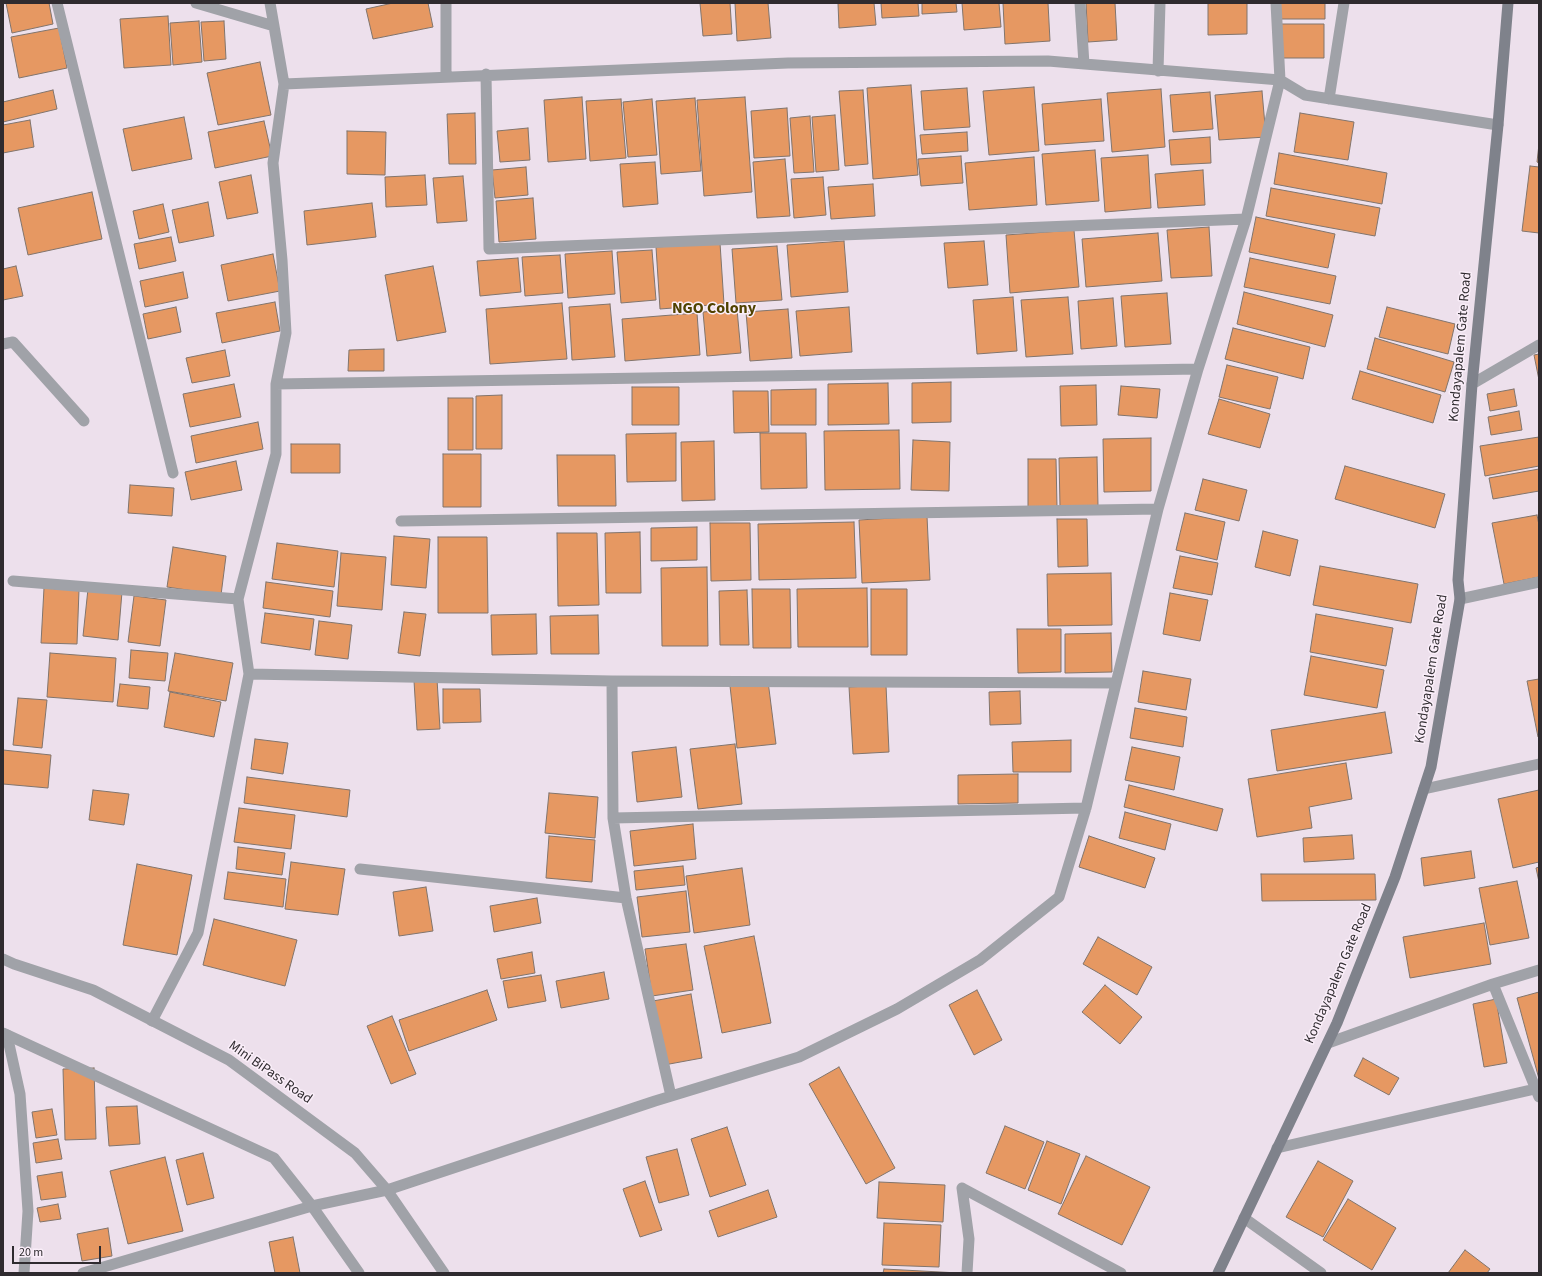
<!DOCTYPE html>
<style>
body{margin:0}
#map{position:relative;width:1542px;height:1276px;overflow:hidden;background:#ede0ec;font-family:"Source Sans 3",sans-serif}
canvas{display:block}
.frame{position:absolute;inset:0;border:4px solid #2f2b2f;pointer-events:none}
.scale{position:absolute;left:12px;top:1246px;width:89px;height:18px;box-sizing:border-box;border:2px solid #2f2b2f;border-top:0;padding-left:5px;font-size:12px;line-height:14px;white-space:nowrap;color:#2f2b2f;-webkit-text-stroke:3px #faeef9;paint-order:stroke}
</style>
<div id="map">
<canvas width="1542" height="1276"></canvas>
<div class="frame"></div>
<div class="scale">20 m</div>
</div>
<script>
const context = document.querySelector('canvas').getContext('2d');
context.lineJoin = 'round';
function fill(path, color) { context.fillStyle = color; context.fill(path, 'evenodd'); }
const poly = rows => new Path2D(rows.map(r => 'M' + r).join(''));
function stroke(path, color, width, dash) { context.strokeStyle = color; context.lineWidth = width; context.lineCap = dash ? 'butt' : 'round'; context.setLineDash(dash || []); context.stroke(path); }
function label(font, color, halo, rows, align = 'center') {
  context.font = font + ' "Source Sans 3",sans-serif'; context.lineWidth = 3; context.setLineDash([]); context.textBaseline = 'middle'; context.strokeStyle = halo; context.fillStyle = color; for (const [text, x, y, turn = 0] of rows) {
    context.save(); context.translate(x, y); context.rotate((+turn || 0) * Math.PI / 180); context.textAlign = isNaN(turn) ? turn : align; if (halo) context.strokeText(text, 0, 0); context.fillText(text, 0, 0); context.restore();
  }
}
const building = poly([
 [6,3,49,3,53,24,12,33,6,3],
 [393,3,428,3,433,27,373,39,366,9,393,3],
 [700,3,730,3,732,34,703,36,700,3],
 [735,3,768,3,771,38,737,41,735,3],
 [838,3,874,3,876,25,839,28,838,3],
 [881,3,918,3,919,16,882,18,881,3],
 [922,3,956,3,957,12,922,14,922,3],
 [962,3,999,3,1001,27,964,30,962,3],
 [1003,3,1048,3,1050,41,1005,44,1003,3],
 [1086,3,1115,3,1117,40,1088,42,1086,3],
 [1208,3,1247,3,1247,34,1208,35,1208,3],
 [1278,3,1325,3,1325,19,1278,19,1278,3],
 [168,16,171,65,124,68,120,19,168,16],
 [199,21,202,62,173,65,170,23,199,21],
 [224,21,226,59,204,61,201,22,224,21],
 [1281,24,1324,24,1324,58,1281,58,1281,24],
 [59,28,67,68,19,78,11,37,59,28],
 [260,62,271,115,218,125,207,73,260,62],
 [911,85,918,175,873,179,867,88,911,85],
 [1034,87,1039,151,989,155,983,91,1034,87],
 [967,88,970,127,924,130,921,91,967,88],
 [1161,89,1165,147,1112,152,1107,93,1161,89],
 [53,90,57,109,3,122,3,102,53,90],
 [863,90,868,164,845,166,839,91,863,90],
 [1262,91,1266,137,1219,140,1215,95,1262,91],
 [1210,92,1213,129,1173,132,1170,95,1210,92],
 [582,97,586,159,548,162,544,100,582,97],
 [745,97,752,192,704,196,697,100,745,97],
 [695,98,701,171,661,174,656,101,695,98],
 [621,99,626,158,590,161,586,101,621,99],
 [652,99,657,155,628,157,623,102,652,99],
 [1101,99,1104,141,1045,145,1042,104,1101,99],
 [787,108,790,156,754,158,751,111,787,108],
 [475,113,476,164,449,164,447,114,475,113],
 [1300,113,1354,122,1348,160,1294,152,1300,113],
 [835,115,839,170,816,172,812,117,835,115],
 [810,116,814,172,794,173,790,118,810,116],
 [184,117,192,159,132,171,123,129,184,117],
 [30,120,34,147,3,153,3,125,30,120],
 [264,121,272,156,215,168,208,132,264,121],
 [528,128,530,160,500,162,497,131,528,128],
 [347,131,386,132,385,175,347,174,347,131],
 [967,132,968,151,922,154,920,135,967,132],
 [1210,137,1211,163,1171,165,1169,140,1210,137],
 [1539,144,1539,163,1537,162,1539,144],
 [1095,150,1099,201,1046,205,1042,154,1095,150],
 [1279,153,1387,173,1382,204,1274,184,1279,153],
 [1148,155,1151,208,1105,212,1101,158,1148,155],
 [961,156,963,183,921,186,918,159,961,156],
 [1034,157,1037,205,969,210,965,163,1034,157],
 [785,159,790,216,757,218,753,162,785,159],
 [655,162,658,204,623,207,620,164,655,162],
 [1530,166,1539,167,1539,233,1522,231,1530,166],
 [526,167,528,195,495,198,492,170,526,167],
 [1203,170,1205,205,1158,208,1155,174,1203,170],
 [251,175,258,213,227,219,219,182,251,175],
 [425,175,427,205,386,207,385,177,425,175],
 [463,176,467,221,437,223,433,178,463,176],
 [823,177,826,215,794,218,791,179,823,177],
 [873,184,875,216,831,219,828,187,873,184],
 [1271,188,1380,208,1375,236,1266,216,1271,188],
 [92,192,102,239,28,255,18,208,92,192],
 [533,198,536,239,499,242,496,201,533,198],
 [208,202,214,236,179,243,172,210,208,202],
 [372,203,376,237,307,245,304,211,372,203],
 [163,204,169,232,139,239,133,211,163,204],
 [1256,217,1335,234,1328,268,1249,252,1256,217],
 [1209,227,1212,276,1171,278,1167,230,1209,227],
 [1074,230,1079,287,1010,293,1006,235,1074,230],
 [1158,233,1162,281,1086,287,1082,239,1158,233],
 [171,237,176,261,139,269,134,244,171,237],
 [844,241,848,292,791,297,787,245,844,241],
 [984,241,988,285,948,288,944,243,984,241],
 [720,243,724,304,660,309,656,247,720,243],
 [777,246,782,300,736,303,732,249,777,246],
 [652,250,656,300,621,303,617,252,652,250],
 [612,251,615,294,568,298,565,254,612,251],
 [273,254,280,291,228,301,221,265,273,254],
 [560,255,563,293,525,296,522,257,560,255],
 [518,258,521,292,480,296,477,261,518,258],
 [1250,258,1336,276,1330,304,1244,287,1250,258],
 [16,266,23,296,3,300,3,269,16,266],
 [433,266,446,332,397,341,385,275,433,266],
 [183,272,188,298,145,307,140,281,183,272],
 [1244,292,1333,315,1325,347,1237,324,1244,292],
 [1167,293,1171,344,1125,347,1121,296,1167,293],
 [1013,297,1017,351,977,354,973,300,1013,297],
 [1068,297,1073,354,1026,357,1021,300,1068,297],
 [1113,298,1117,346,1081,349,1078,301,1113,298],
 [275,302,280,331,222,343,216,313,275,302],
 [562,303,567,359,490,364,486,309,562,303],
 [610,304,615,357,572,360,569,307,610,304],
 [176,307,181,332,148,339,143,314,176,307],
 [849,307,852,352,800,356,796,311,849,307],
 [1387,307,1455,324,1448,354,1379,337,1387,307],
 [737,309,741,353,707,356,703,312,737,309],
 [788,309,792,358,750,361,746,312,788,309],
 [697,313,700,355,625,361,622,319,697,313],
 [1233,328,1310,347,1303,379,1225,359,1233,328],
 [1375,338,1454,362,1445,392,1367,369,1375,338],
 [384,349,384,371,348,371,349,350,384,349],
 [225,350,230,376,192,383,186,358,225,350],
 [1539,354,1539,380,1534,355,1539,354],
 [1227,365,1278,377,1270,409,1219,397,1227,365],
 [1360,371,1441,395,1433,423,1352,399,1360,371],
 [951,382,951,422,912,423,912,383,951,382],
 [888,383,889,424,828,425,828,384,888,383],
 [234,384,241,417,190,427,183,394,234,384],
 [1096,385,1097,425,1061,426,1060,386,1096,385],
 [1121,386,1160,389,1157,418,1118,415,1121,386],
 [632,387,679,387,679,425,632,425,632,387],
 [816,389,816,425,771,425,771,390,816,389],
 [1514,389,1517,406,1490,411,1487,394,1514,389],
 [733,391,768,391,769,432,734,433,733,391],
 [502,395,502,449,476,449,476,396,502,395],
 [448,398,473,398,473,450,448,450,448,398],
 [1219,399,1270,414,1260,448,1208,434,1219,399],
 [1519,411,1522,430,1491,435,1488,417,1519,411],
 [258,422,263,449,196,463,191,436,258,422],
 [899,430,900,489,825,490,824,431,899,430],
 [676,433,676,481,627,482,626,434,676,433],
 [760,433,806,433,807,488,761,489,760,433],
 [1539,437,1539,466,1485,476,1480,446,1539,437],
 [1151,438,1151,491,1104,492,1103,439,1151,438],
 [913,440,950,442,949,491,911,490,913,440],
 [714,441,715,500,682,501,681,442,714,441],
 [291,444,340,444,340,473,291,473,291,444],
 [443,454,481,454,481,507,443,507,443,454],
 [557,455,615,455,616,506,558,506,557,455],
 [1097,457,1098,506,1060,507,1059,458,1097,457],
 [1028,459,1056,459,1057,507,1028,507,1028,459],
 [236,461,242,490,191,500,185,472,236,461],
 [1345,466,1445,494,1435,528,1335,499,1345,466],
 [1539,469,1539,491,1493,499,1489,478,1539,469],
 [1203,479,1247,490,1239,521,1195,510,1203,479],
 [130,485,174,488,172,516,128,513,130,485],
 [1185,513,1225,522,1217,560,1176,550,1185,513],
 [1537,515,1539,525,1539,577,1504,584,1492,523,1537,515],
 [927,516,930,580,862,583,859,520,927,516],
 [1057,519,1087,519,1088,566,1058,567,1057,519],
 [854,522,856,578,759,580,758,524,854,522],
 [710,523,750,523,751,580,711,581,710,523],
 [697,527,697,560,651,561,651,528,697,527],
 [1263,531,1298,540,1290,576,1255,567,1263,531],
 [640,532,641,593,606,593,605,533,640,532],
 [557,533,597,533,599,605,558,606,557,533],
 [394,536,430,539,426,588,391,585,394,536],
 [438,537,487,537,488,613,438,613,438,537],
 [277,543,338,551,334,587,272,579,277,543],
 [173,547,226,556,221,595,167,587,173,547],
 [341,553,386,557,382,610,337,606,341,553],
 [1180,556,1218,563,1212,595,1173,588,1180,556],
 [1320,566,1418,584,1411,623,1313,605,1320,566],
 [707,567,708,646,662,646,661,568,707,567],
 [1111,573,1112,625,1048,626,1047,574,1111,573],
 [266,582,333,591,330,617,263,608,266,582],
 [44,588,79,590,77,644,41,643,44,588],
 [867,588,868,647,798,647,797,589,867,588],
 [88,589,122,592,118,640,83,636,88,589],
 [752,589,790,589,791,648,753,648,752,589],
 [871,589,907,589,907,655,871,655,871,589],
 [747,590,749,645,720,645,719,591,747,590],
 [1170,593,1208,600,1200,641,1163,634,1170,593],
 [134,596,166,600,160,646,128,642,134,596],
 [404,612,426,614,420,656,398,653,404,612],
 [265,613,314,619,310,650,261,643,265,613],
 [536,614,537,654,492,655,491,615,536,614],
 [1316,614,1393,628,1386,666,1310,652,1316,614],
 [598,615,599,654,551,654,550,616,598,615],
 [319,621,352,625,348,659,315,655,319,621],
 [1017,629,1061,629,1061,672,1018,673,1017,629],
 [1111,633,1112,672,1065,673,1065,634,1111,633],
 [131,650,168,653,165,681,129,678,131,650],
 [50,653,116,658,113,702,47,697,50,653],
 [175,653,233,663,226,701,168,691,175,653],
 [1311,656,1384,670,1377,708,1304,695,1311,656],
 [1143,671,1191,679,1186,710,1138,702,1143,671],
 [437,679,440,729,417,730,414,681,437,679],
 [1539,679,1539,736,1538,737,1527,681,1539,679],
 [768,681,776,744,737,748,730,686,768,681],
 [120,684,150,687,148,709,117,706,120,684],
 [886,685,889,752,853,754,849,687,886,685],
 [443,689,480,689,481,722,443,723,443,689],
 [1020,691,1021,724,990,725,989,692,1020,691],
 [170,692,221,702,214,737,164,727,170,692],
 [18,698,47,700,42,748,13,745,18,698],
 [1135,708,1187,717,1183,747,1130,738,1135,708],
 [1385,712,1392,753,1277,771,1271,730,1385,712],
 [255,739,288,743,283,774,251,769,255,739],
 [1071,740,1071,772,1013,772,1012,742,1071,740],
 [735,744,742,804,698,809,690,749,735,744],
 [676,747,682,797,637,802,632,752,676,747],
 [1132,747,1180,757,1174,790,1125,780,1132,747],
 [3,750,51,755,48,788,3,784,3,750],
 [1346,763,1352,799,1309,807,1312,828,1257,837,1248,779,1346,763],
 [1018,774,1018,803,958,804,958,775,1018,774],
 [247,777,350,790,347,817,244,803,247,777],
 [1129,785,1223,809,1217,831,1124,807,1129,785],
 [93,790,129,794,124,825,89,820,93,790],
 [1539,790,1539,862,1513,868,1498,799,1539,790],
 [549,793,598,797,595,838,545,833,549,793],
 [239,808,295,815,291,849,234,842,239,808],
 [1125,812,1171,824,1165,850,1119,838,1125,812],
 [693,824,696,859,634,866,630,831,693,824],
 [1352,835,1354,859,1304,862,1303,838,1352,835],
 [549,836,595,840,592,882,546,878,549,836],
 [1089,836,1155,858,1145,888,1079,867,1089,836],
 [238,847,285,853,282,875,236,869,238,847],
 [1471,851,1475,878,1424,886,1421,858,1471,851],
 [291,862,345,869,338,915,285,909,291,862],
 [137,864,192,875,177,955,123,945,137,864],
 [683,866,685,885,636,890,634,871,683,866],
 [1539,867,1539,882,1536,868,1539,867],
 [742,868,750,925,694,933,686,876,742,868],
 [228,872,286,879,283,907,224,899,228,872],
 [1261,874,1375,874,1376,900,1262,901,1261,874],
 [1517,881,1529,938,1490,945,1479,888,1517,881],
 [426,887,433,931,399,936,393,892,426,887],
 [686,891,690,932,642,937,637,897,686,891],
 [537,898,541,923,494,932,490,906,537,898],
 [214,919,297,940,285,986,203,965,214,919],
 [1484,923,1491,964,1410,978,1403,937,1484,923],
 [754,936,771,1023,722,1033,704,946,754,936],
 [1098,937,1152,967,1137,995,1083,964,1098,937],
 [686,944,693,990,652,996,645,949,686,944],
 [532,952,535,973,501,979,497,959,532,952],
 [604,972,609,999,561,1008,556,981,604,972],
 [541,975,546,1001,508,1008,503,981,541,975],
 [1105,985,1142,1017,1120,1044,1082,1012,1105,985],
 [487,990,497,1020,409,1051,399,1020,487,990],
 [977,990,1002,1040,974,1055,949,1005,977,990],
 [1539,992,1539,1079,1517,998,1539,992],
 [691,994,702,1058,664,1065,653,1001,691,994],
 [1496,999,1507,1063,1484,1067,1473,1004,1496,999],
 [392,1016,416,1074,391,1084,367,1026,392,1016],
 [1363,1058,1399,1078,1389,1095,1354,1076,1363,1058],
 [839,1067,895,1168,866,1184,809,1084,839,1067],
 [94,1068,96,1139,65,1140,63,1069,94,1068],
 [137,1106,140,1144,109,1146,106,1107,137,1106],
 [52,1109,57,1135,36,1138,32,1112,52,1109],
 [1005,1126,1044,1142,1025,1189,986,1173,1005,1126],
 [727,1127,746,1185,710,1197,691,1139,727,1127],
 [58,1139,62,1159,36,1163,33,1143,58,1139],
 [1047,1141,1080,1154,1061,1204,1028,1190,1047,1141],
 [677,1149,689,1195,659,1203,646,1157,677,1149],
 [203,1153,214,1198,187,1205,176,1160,203,1153],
 [1086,1156,1150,1187,1122,1245,1058,1214,1086,1156],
 [165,1157,183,1231,128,1244,110,1171,165,1157],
 [1318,1161,1353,1181,1323,1237,1286,1217,1318,1161],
 [62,1172,66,1197,41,1200,37,1176,62,1172],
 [645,1181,662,1230,640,1237,623,1189,645,1181],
 [879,1182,945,1185,943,1222,877,1218,879,1182],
 [768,1190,777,1217,718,1237,709,1211,768,1190],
 [1348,1199,1396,1228,1372,1270,1323,1240,1348,1199],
 [58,1204,61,1219,40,1222,37,1208,58,1204],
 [884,1223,941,1225,939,1267,882,1265,884,1223],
 [108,1228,112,1256,82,1261,77,1234,108,1228],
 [293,1237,300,1273,275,1273,269,1242,293,1237],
 [1465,1250,1490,1269,1487,1273,1448,1273,1465,1250],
 [884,1269,959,1273,883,1273,884,1269]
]);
fill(building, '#e69862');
stroke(building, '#81746c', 1);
stroke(poly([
 [57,3,173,473],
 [196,3,274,26],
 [1080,3,1084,64],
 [1158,71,1160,3],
 [486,74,489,249,1246,219],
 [446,76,446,3],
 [284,84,788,63,1048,61,1280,80,1305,95,1498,125],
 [1329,99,1344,3],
 [3,344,13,342,84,421],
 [276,384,1198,369],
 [1472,384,1539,345],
 [401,521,1158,509],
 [13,581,238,599],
 [1460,599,1539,582],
 [249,674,612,681,1116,683],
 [612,681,613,818,626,898,671,1096],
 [1424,789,1539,764],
 [613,818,1086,808],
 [360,869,626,898],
 [1493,984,1539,1097],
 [152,1021,198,933,249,674,238,599,276,454,276,384,286,333,282,260,273,163,284,84,270,3],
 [7,1035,20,1094,28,1211,24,1273],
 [1328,1043,1493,984,1539,970],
 [1277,1148,1535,1089],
 [962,1188,1121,1273],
 [962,1188,969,1239,967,1273],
 [1244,1218,1321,1273],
 [83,1273,312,1206,387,1190,655,1101,799,1057,897,1009,980,960,1059,897,1086,808,1158,509,1198,369,1246,219,1280,80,1276,3]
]), '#a0a2a8', 11);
stroke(poly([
 [3,959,14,964,93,990,229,1060,355,1153,387,1190,444,1273],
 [3,1033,274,1158,312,1206,359,1273]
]), '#a0a2a8', 11);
stroke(poly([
 [1218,1273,1337,1023,1395,877,1431,767,1460,599,1458,580,1472,384,1498,125,1508,3]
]), '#7f828b', 11);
label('14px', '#2f2b2f', '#faeef9', [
 ["Kondayapalem Gate Road",1461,347,-85],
 ["Kondayapalem Gate Road",1432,669,-81],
 ["Kondayapalem Gate Road",1339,974,-67],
 ["Mini BiPass Road",270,1073,35]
]);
label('bold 16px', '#504200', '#faeef9', [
 ["NGO Colony",714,309]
]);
</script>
